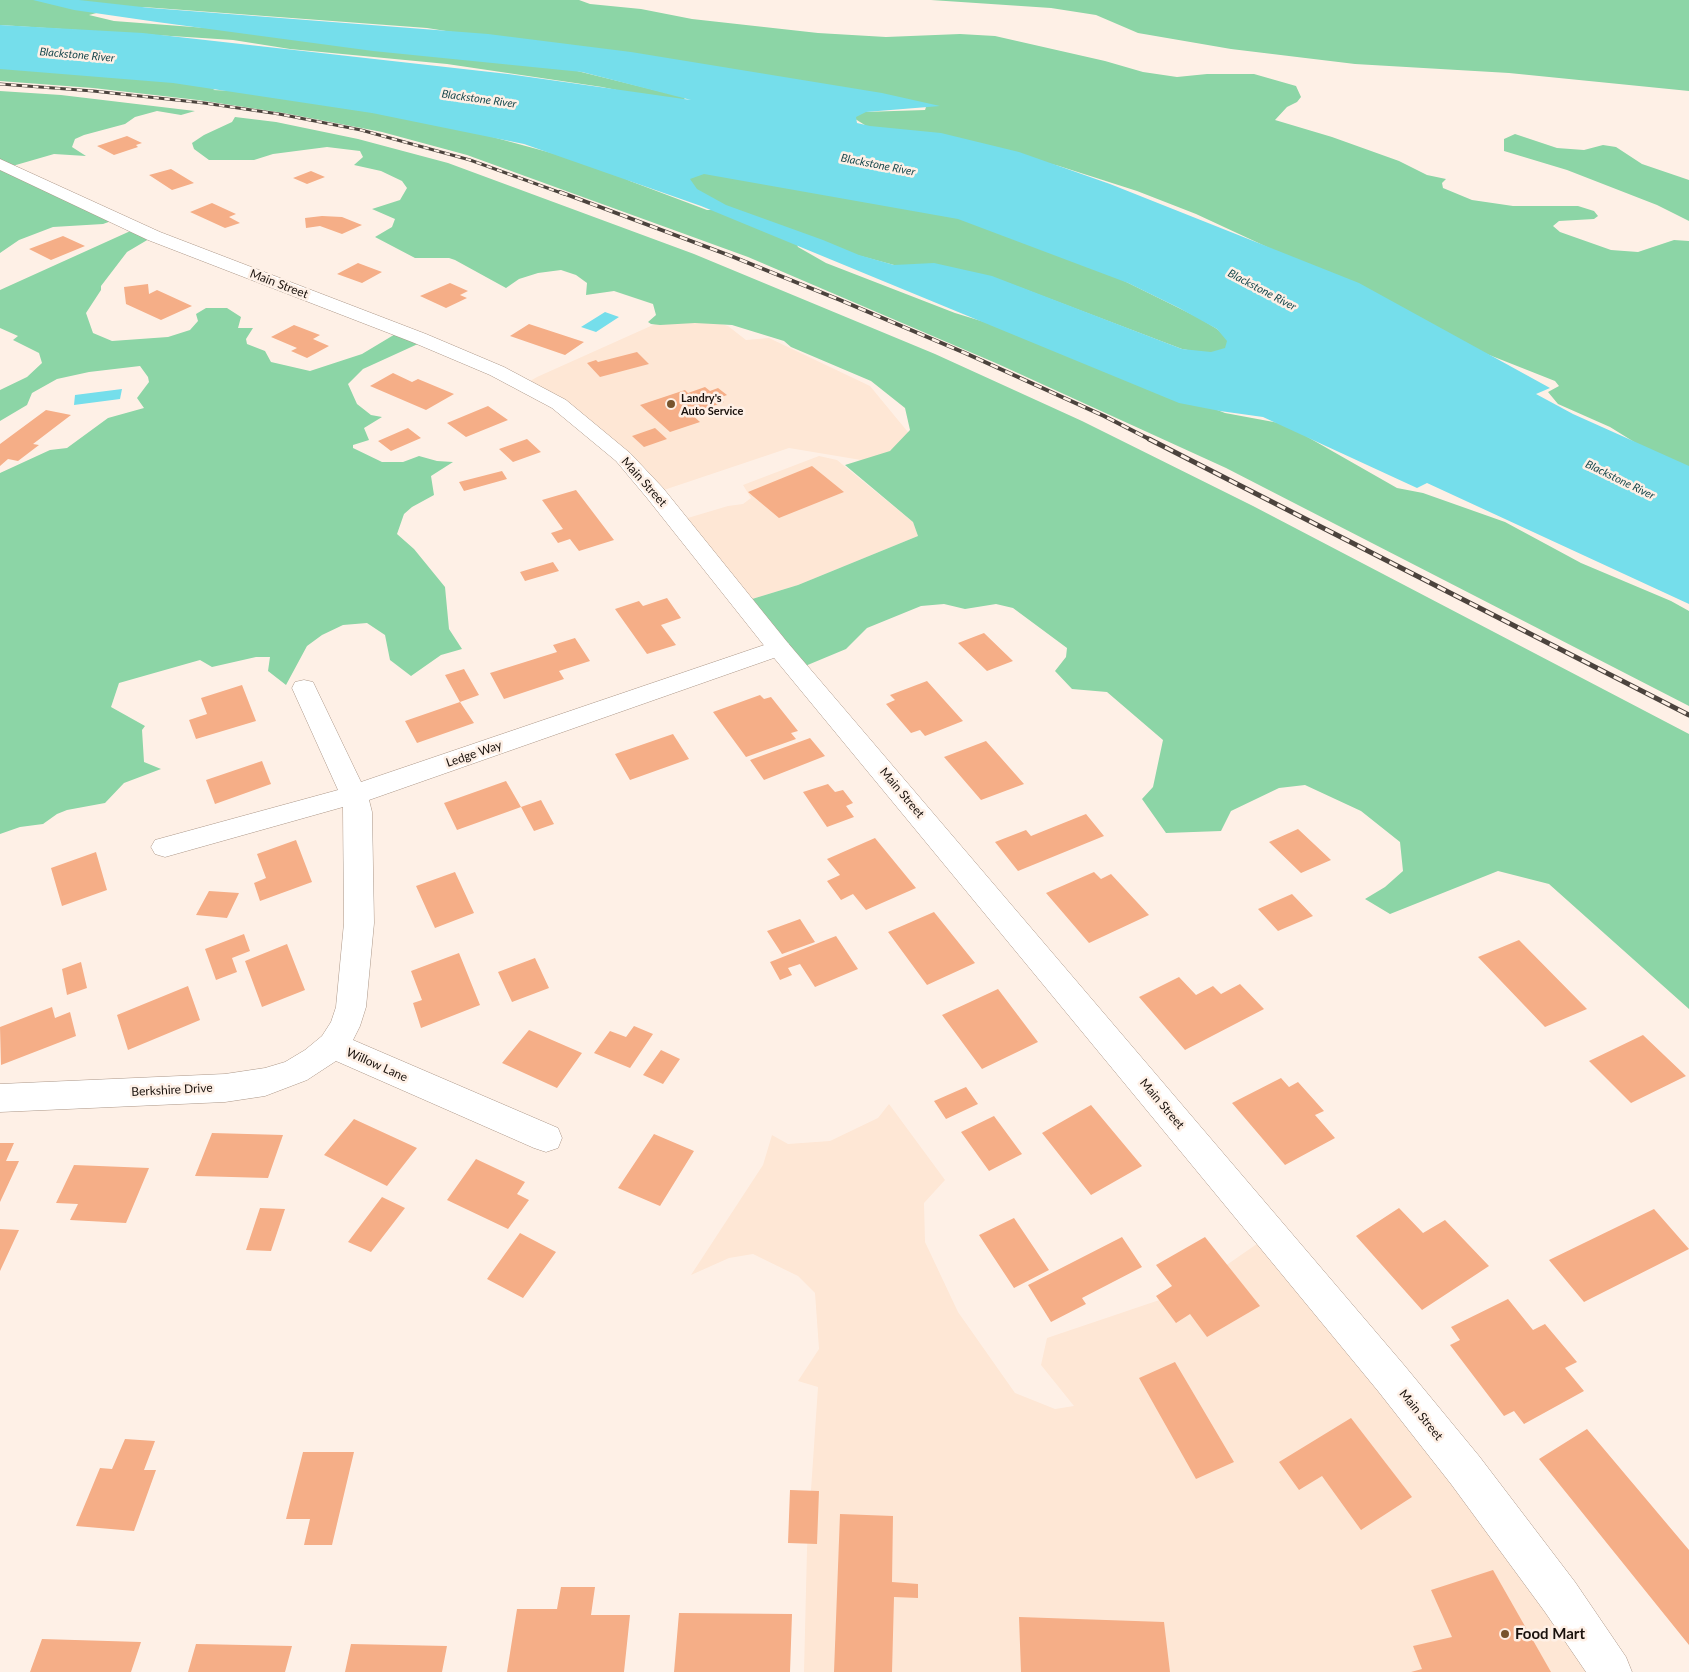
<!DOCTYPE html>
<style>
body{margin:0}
canvas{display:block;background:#fef0e6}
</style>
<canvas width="1689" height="1672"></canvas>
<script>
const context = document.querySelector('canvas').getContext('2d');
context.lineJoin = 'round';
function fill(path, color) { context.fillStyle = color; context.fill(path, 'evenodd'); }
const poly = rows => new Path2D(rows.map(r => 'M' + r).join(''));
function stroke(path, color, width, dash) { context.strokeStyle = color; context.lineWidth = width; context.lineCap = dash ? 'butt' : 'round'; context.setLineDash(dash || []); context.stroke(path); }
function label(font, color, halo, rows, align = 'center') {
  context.font = font + ' Lato,sans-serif'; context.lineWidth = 5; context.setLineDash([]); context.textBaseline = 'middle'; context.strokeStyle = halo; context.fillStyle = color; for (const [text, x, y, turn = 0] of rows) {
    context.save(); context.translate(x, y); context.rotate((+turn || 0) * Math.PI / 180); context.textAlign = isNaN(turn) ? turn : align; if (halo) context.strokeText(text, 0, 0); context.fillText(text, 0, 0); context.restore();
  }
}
fill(poly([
 [682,312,728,326,746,340,769,338,870,386,912,437,891,465,789,448,655,493,525,384,537,377],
 [819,456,837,460,913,522,918,536,798,585,739,603,681,520,728,506,743,504,751,498,743,485],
 [889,1104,945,1180,924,1203,925,1242,958,1312,1015,1393,1055,1409,1074,1406,1041,1365,1047,1338,1192,1289,1264,1239,1607,1672,804,1672,807,1549,818,1387,798,1381,819,1349,815,1293,798,1276,753,1254,729,1258,691,1275,763,1165,772,1135,788,1144,830,1141,878,1118]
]), '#fee7d5');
fill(poly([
 [0,0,579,0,590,4,641,9,692,19,818,33,886,37,960,34,995,36,1105,61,1143,72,1177,77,1207,74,1254,74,1296,86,1301,97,1297,102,1287,107,1275,120,1332,137,1399,161,1427,175,1446,179,1442,183,1443,188,1472,200,1513,206,1578,206,1594,211,1598,216,1594,219,1559,221,1553,226,1560,232,1611,250,1638,252,1674,240,1689,241,1689,472,1668,463,1610,427,1558,404,1548,392,1559,386,1555,381,1426,330,1280,253,1196,214,1137,191,1059,166,997,150,868,127,852,117,863,112,925,110,926,107,427,28,143,7,115,8,89,15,114,21,246,31,569,69,683,97,685,99,660,99,602,87,447,64,290,49,233,40,0,25],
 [931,0,1689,0,1689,91,1509,73,1355,64,1231,49,1138,33,1096,15,1051,8],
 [0,63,175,80,215,89,213,90,234,91,441,123,603,167,630,181,707,210,723,210,665,169,700,169,953,215,1102,270,1199,318,1217,329,1238,348,1229,357,1182,349,1003,281,894,265,794,238,798,247,826,263,955,313,1004,328,1225,413,1279,423,1297,431,1397,488,1423,493,1505,522,1581,563,1671,601,1689,611,1689,706,1226,468,998,364,748,257,467,155,382,132,284,113,198,100,93,88,0,81],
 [0,91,61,95,195,111,181,115,157,111,135,117,125,124,84,135,75,139,72,147,86,156,54,154,9,167,117,219,103,224,53,227,19,240,0,253],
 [235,117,276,122,358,139,448,163,694,254,935,354,1082,421,1253,506,1689,734,1689,1009,1549,884,1498,871,1390,914,1365,899,1385,887,1403,871,1400,842,1361,811,1305,785,1279,788,1231,811,1221,831,1166,833,1142,799,1153,787,1163,740,1107,692,1072,689,1055,671,1066,657,1067,648,1013,608,996,604,965,609,944,604,921,606,867,628,846,649,798,669,739,603,798,585,918,536,913,522,845,465,890,451,910,430,905,408,871,381,791,347,784,341,732,325,695,323,660,325,651,324,648,322,656,315,653,304,614,291,586,295,587,283,576,275,561,270,538,273,519,279,506,288,455,260,449,258,415,258,375,237,392,227,395,219,372,209,400,200,407,188,402,181,381,171,354,165,363,157,360,151,327,147,273,154,254,160,209,160,194,149,192,143,204,135,232,122],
 [1515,134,1557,148,1584,150,1603,145,1616,147,1642,164,1689,180,1689,221,1657,205,1567,170,1504,151,1504,139],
 [137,228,154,236,127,252,101,286,101,290,86,313,93,333,112,341,168,337,190,330,198,321,196,314,206,308,227,308,241,317,238,328,253,328,246,339,247,344,265,351,271,362,310,371,362,354,397,333,420,343,363,369,348,384,357,404,371,415,382,417,364,428,369,440,353,445,353,448,382,462,403,462,419,456,437,461,453,462,431,476,434,495,412,507,404,514,397,534,414,549,445,587,449,629,462,649,441,655,411,676,390,660,385,635,367,623,343,625,322,635,307,646,286,685,268,671,270,657,256,657,212,667,200,660,119,683,111,707,145,726,142,730,144,762,161,769,124,783,105,803,67,810,57,814,43,824,20,827,0,834,0,473,50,450,67,448,108,418,144,408,137,398,149,382,148,377,140,366,89,372,57,379,32,393,27,405,0,421,0,390,27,377,42,363,39,353,13,340,18,336,0,328,0,290]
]), '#8cd5a6');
fill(poly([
 [33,0,79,0,151,8,488,34,631,52,882,93,940,106,866,112,856,117,857,123,870,126,941,133,1019,152,1110,184,1359,283,1550,388,1536,394,1573,414,1689,466,1689,604,1427,483,1417,488,1263,417,1220,411,1179,403,701,206,524,144,372,113,173,83,0,69,0,25,143,33,508,74,691,100,582,72,373,51,157,22,74,10],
 [704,174,958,219,1128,283,1179,308,1217,329,1227,341,1225,348,1211,352,1182,349,992,276,934,263,894,265,859,255,823,240,726,205,697,189,690,179],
 [605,312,619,317,596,332,581,327],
 [122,389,120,399,74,405,75,395]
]), '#75deeb');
fill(poly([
 [127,136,142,143,136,145,138,147,114,155,97,146],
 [171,169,194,183,172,190,149,175],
 [311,171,325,177,307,184,293,178],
 [212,203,236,214,229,217,240,223,225,228,190,212],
 [322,216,342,217,362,225,342,234,320,226,306,228,305,218],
 [63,236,85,246,51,260,29,249],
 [358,263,382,272,362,283,337,274],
 [450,283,468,291,460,295,467,298,446,308,420,296],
 [148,284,149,294,157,290,192,306,161,320,126,304,124,287],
 [529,324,584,342,565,355,510,336],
 [294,325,320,335,313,339,329,346,307,358,291,351,297,348,271,337],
 [637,352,649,364,600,377,587,363,596,360,598,362],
 [393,373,412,382,418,379,454,394,426,410,370,386],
 [705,387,710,391,718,388,727,395,719,398,724,402,691,414,700,422,670,432,640,405,685,390,688,393],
 [488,406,508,420,466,437,447,423],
 [46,410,71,415,33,444,39,445,18,461,8,459,0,466,0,444],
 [408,428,421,438,391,451,378,441],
 [655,428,667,439,644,447,632,436],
 [527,439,541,452,513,462,499,449],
 [812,466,844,492,779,518,748,492],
 [502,471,507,479,464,491,459,482],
 [576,490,614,540,579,551,570,539,558,543,551,533,563,529,542,500],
 [553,562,559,571,525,581,520,572],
 [667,598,681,618,661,625,676,645,647,654,615,609,639,601,643,606],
 [984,633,1013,661,987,671,958,643],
 [575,638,590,661,559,671,564,679,504,699,490,673,557,652,553,645],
 [464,669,479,695,460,702,445,675],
 [927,681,963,721,925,736,920,730,911,733,886,704,895,700,890,695],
 [242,685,256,721,196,739,189,720,207,714,201,698],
 [760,695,764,699,771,697,798,731,791,733,796,739,746,757,713,712],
 [460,702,474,723,417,743,405,721],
 [673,734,689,759,630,780,615,754],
 [810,738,825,756,764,780,750,760],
 [986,741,1024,784,981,800,944,757],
 [262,761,271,784,215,804,206,780],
 [506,781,521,807,457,830,444,803],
 [828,784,835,792,843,790,853,803,846,806,854,817,827,827,803,792],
 [541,800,554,824,534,831,521,807],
 [1086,814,1104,836,1018,871,995,842,1026,830,1031,836],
 [1298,829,1331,860,1301,873,1269,842],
 [875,838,916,888,866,910,853,894,841,900,827,881,840,875,827,859],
 [296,840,312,882,260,901,254,883,266,878,257,854],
 [96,852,107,890,62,906,51,868],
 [455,872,474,913,435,928,416,886],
 [1094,872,1101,879,1111,874,1149,915,1089,943,1046,893],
 [209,891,239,893,227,918,196,915],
 [1292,894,1313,916,1278,931,1258,909],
 [934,912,975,963,927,985,888,932],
 [800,919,815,942,782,954,767,931],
 [244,934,250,951,232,958,237,972,216,980,205,949],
 [836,936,858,969,815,987,800,964,788,968,792,975,780,980,770,962],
 [1519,940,1587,1009,1545,1027,1478,957],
 [287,944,305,990,262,1007,245,961],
 [459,953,480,1005,421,1028,413,1003,422,1000,411,971],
 [535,958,549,988,512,1002,498,972],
 [81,962,87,988,67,995,62,969],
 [1179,977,1196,995,1213,986,1221,994,1240,984,1264,1009,1185,1050,1139,997],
 [188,986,200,1020,128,1050,117,1015],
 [998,989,1038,1042,982,1069,942,1015],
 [52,1007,55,1018,70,1012,76,1036,1,1065,0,1027],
 [634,1026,653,1034,630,1068,594,1053,610,1031,626,1037],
 [529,1030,582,1053,557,1088,502,1063],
 [1643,1035,1686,1076,1631,1103,1589,1061],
 [661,1050,680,1059,663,1084,643,1075],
 [1281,1078,1289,1087,1298,1082,1324,1111,1315,1115,1335,1138,1285,1165,1232,1103],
 [966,1087,978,1104,946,1119,934,1101],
 [1091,1105,1142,1166,1091,1195,1042,1133],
 [994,1116,1022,1154,989,1171,961,1132],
 [354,1119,417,1148,387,1186,324,1155],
 [212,1133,283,1135,268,1178,195,1176],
 [654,1134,694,1151,660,1206,618,1188],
 [0,1143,14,1143,6,1161,19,1161,0,1202],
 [476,1159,525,1182,517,1194,529,1200,508,1229,447,1200],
 [74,1165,149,1168,126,1223,70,1220,78,1204,56,1203],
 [382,1197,405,1208,371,1252,348,1242],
 [260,1208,285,1209,271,1251,246,1250],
 [1399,1208,1423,1233,1445,1220,1489,1266,1422,1310,1356,1236],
 [1654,1209,1689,1249,1584,1302,1549,1260],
 [1014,1218,1049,1270,1014,1288,979,1235],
 [0,1229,19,1230,0,1271],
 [520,1233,556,1252,523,1298,487,1279],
 [1122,1237,1142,1267,1082,1298,1086,1304,1051,1322,1028,1285],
 [1205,1237,1260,1306,1207,1337,1190,1314,1176,1323,1156,1296,1172,1286,1156,1265],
 [1508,1299,1533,1330,1545,1324,1577,1362,1565,1368,1584,1391,1524,1424,1514,1411,1504,1416,1450,1345,1460,1340,1451,1327],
 [1175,1362,1234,1462,1196,1479,1139,1378],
 [1351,1418,1412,1497,1361,1530,1322,1476,1299,1490,1279,1462],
 [1587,1429,1689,1550,1689,1645,1539,1459],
 [125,1439,155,1441,144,1470,156,1470,134,1531,76,1526,100,1468,112,1469],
 [303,1452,354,1452,332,1545,304,1545,310,1519,286,1519],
 [790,1490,819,1491,817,1544,788,1543],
 [840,1514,893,1516,892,1582,918,1584,918,1598,894,1597,892,1672,834,1672],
 [1493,1570,1551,1672,1411,1672,1422,1669,1413,1646,1452,1637,1431,1590],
 [561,1587,595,1587,591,1615,630,1615,624,1672,507,1672,517,1609,557,1609],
 [679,1613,792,1614,790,1672,674,1672],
 [1019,1617,1164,1622,1170,1672,1021,1672],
 [42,1639,141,1642,131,1672,30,1672],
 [196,1644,292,1646,285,1672,188,1672],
 [351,1644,447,1646,442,1672,345,1672]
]), '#f5ae87');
const minor = poly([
 [779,640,788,643,791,648,788,653,369,800,372,812,374,923,366,1007,360,1026,353,1040,558,1128,562,1138,558,1148,546,1152,534,1148,336,1061,307,1080,265,1096,225,1102,0,1112,0,1084,225,1074,265,1068,285,1062,305,1050,322,1036,331,1022,336,1007,344,923,343,807,165,857,155,854,151,847,155,840,338,790,292,688,295,682,304,680,313,682,361,782,779,640]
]);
const tertiary = poly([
 [0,159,160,232,426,334,504,367,566,400,630,453,663,488,788,643,1404,1365,1479,1456,1575,1582,1626,1657,1632,1672,1586,1672,1545,1612,1451,1484,1378,1391,770,653,647,498,616,461,552,408,490,375,412,342,148,240,0,170,0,159]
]);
stroke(minor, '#ac9788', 1);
stroke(tertiary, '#ac9788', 1);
fill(minor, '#fff');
fill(tertiary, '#fff');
const railFar2 = poly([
 [0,84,93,91,204,103,279,114,361,130,470,160,564,194]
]);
const railFar1 = poly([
 [560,192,731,256,840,300,965,353,1104,416,1151,440]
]);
const rail = poly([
 [1149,439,1689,715]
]);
stroke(railFar2, '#4c433d', 3);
stroke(railFar1, '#4c433d', 4);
stroke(rail, '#4c433d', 5);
stroke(railFar2, '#fef0e6', 2, [5.5]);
stroke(railFar1, '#fef0e6', 2.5, [8]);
stroke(rail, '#fef0e6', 3, [9]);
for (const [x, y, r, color] of [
 [671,404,5,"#77542d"],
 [1505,1634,5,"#77542d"]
]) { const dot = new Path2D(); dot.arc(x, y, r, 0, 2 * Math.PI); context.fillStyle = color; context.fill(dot); stroke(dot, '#fef0e6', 2); }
label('italic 11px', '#19494e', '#fef0e6', [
 ["Blackstone River",77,55,5],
 ["Blackstone River",479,99,8],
 ["Blackstone River",878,165,11],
 ["Blackstone River",1262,290,28],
 ["Blackstone River",1620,480,26]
]);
label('bold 11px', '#1a120d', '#fef0e6', [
 ["Landry's",681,398],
 ["Auto Service",681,411]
], 'left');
label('12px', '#1a120d', '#fef0e6', [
 ["Main Street",279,284,21],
 ["Main Street",644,482,48],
 ["Ledge Way",474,754,-19],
 ["Main Street",902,793,50],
 ["Willow Lane",377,1065,24],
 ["Berkshire Drive",172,1090,-3],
 ["Main Street",1162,1104,50],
 ["Main Street",1421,1415,51]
]);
label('bold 15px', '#1a120d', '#fef0e6', [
 ["Food Mart",1515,1634]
], 'left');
</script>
